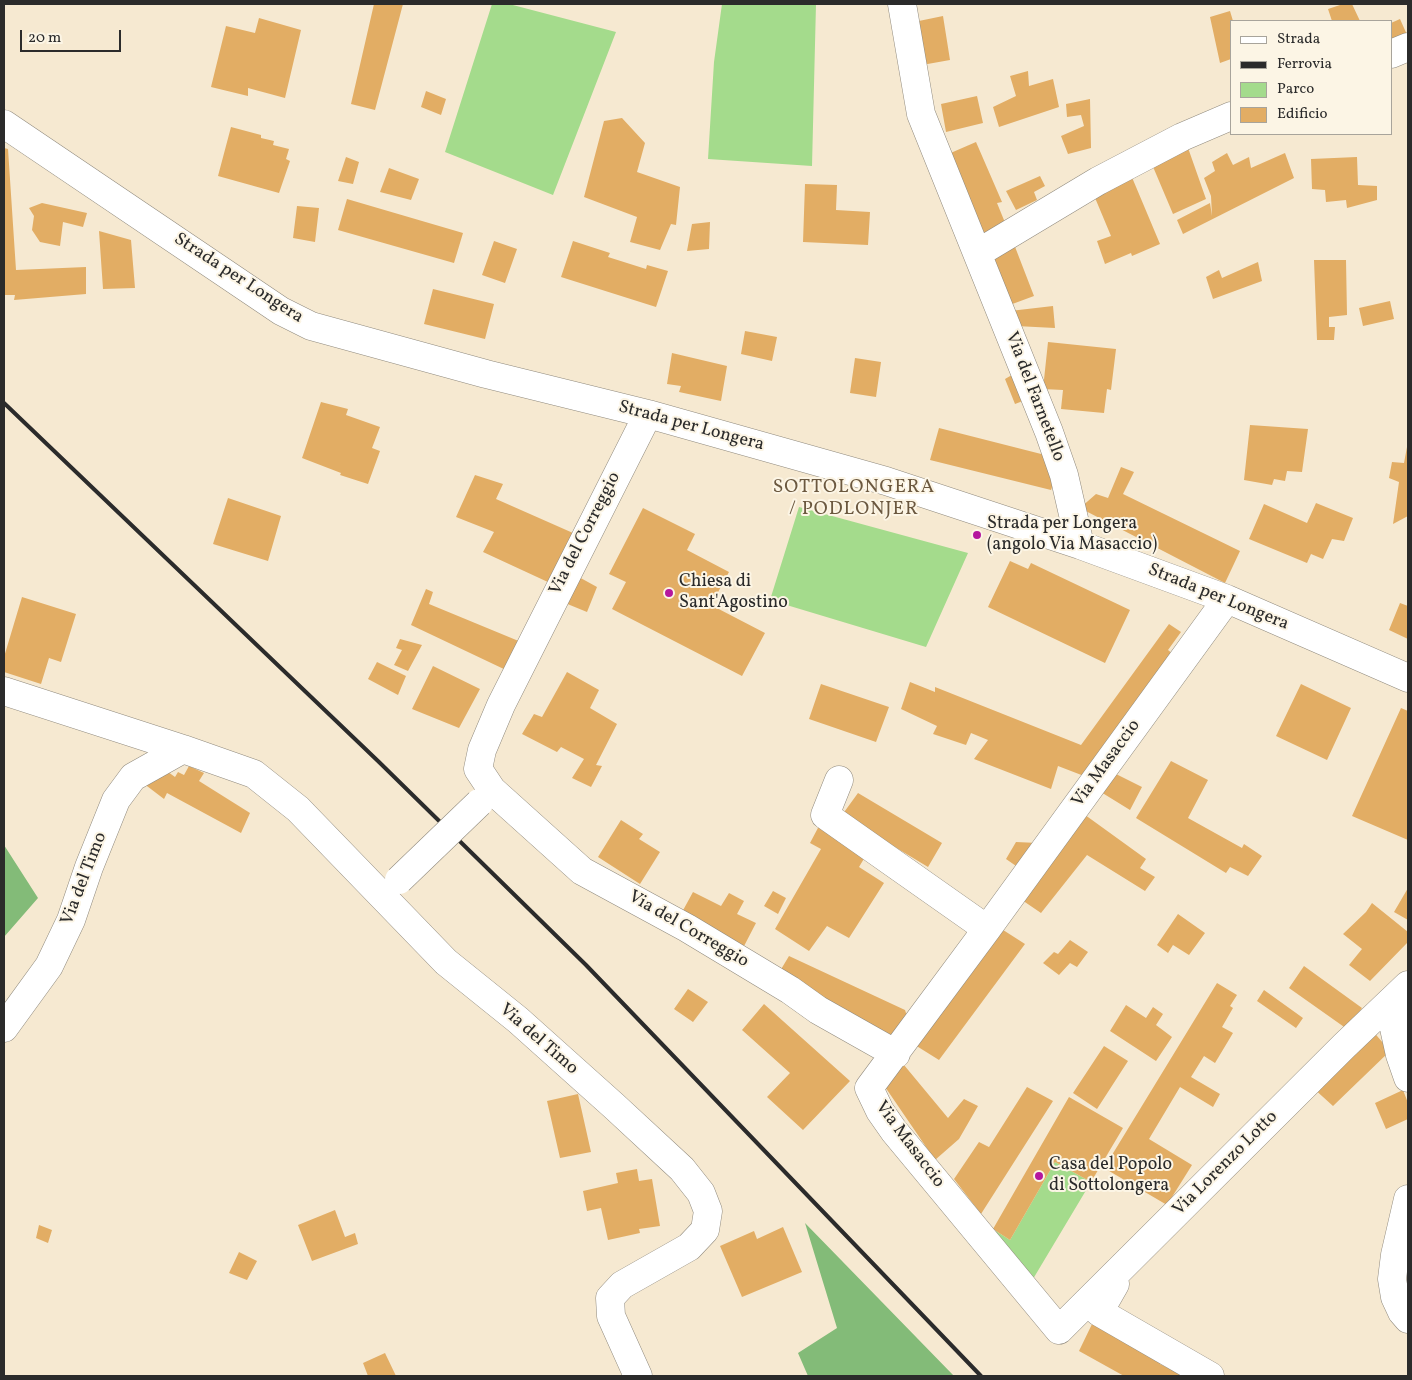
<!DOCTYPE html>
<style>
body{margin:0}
#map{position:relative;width:1412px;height:1380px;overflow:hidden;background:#f6e9d1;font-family:Vollkorn,serif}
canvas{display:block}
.frame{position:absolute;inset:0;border:5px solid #2b2b2b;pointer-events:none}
.legend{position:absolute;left:1230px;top:20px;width:162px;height:115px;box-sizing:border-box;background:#fcf5e5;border:1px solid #a8a49b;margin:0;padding:6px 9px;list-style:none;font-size:15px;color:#2b2b2b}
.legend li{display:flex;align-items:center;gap:10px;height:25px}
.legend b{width:25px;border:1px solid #a8a49b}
.scale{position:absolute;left:20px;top:30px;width:101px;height:22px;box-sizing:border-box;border:2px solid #2b2b2b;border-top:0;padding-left:6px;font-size:15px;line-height:18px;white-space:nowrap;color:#2b2b2b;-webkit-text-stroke:4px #fcf5e5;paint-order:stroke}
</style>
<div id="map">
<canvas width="1412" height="1380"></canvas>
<div class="frame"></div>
<ul class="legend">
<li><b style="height:6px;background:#fff"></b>Strada</li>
<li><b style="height:6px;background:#2b2b2b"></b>Ferrovia</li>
<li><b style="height:14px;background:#a4db8c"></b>Parco</li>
<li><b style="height:14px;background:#e2ad64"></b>Edificio</li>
</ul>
<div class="scale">20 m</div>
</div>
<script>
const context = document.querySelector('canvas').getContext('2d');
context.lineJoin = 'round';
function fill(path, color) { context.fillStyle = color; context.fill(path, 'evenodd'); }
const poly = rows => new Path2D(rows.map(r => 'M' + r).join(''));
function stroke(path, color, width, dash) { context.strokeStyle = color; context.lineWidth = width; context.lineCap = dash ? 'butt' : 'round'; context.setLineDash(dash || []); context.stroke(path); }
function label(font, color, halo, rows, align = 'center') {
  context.font = font + ' Vollkorn,serif'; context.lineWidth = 4; context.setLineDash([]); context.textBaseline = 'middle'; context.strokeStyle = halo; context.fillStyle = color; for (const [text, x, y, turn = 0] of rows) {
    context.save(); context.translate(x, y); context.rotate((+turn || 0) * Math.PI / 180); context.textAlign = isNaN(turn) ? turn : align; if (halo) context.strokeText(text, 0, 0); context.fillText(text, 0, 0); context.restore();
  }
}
fill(poly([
 [492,4,509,4,616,32,553,195,445,152],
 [722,4,816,4,812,166,708,159,714,62],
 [799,507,968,553,926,647,770,600],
 [1055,1162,1091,1182,1033,1279,993,1229,1010,1240]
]), '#a4db8c');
fill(poly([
 [4,845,38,898,4,937],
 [805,1223,954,1376,808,1376,798,1353,837,1328]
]), '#83bb78');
fill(poly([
 [374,4,403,4,375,110,351,104],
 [1343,4,1352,4,1360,21,1332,21,1328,9],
 [1230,11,1233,21,1231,21,1231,59,1220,63,1210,17],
 [943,16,950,60,922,65,914,22],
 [259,18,301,30,285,98,248,88,248,96,211,87,226,26,255,33],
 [1400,19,1408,37,1391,43,1391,23],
 [1028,71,1029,86,1053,79,1059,107,999,127,993,107,1016,96,1010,76],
 [426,91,446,99,441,115,421,107],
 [977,96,983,123,946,132,941,104],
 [1090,99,1091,148,1068,154,1061,136,1084,126,1081,115,1067,117,1066,104],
 [622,118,645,143,637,172,680,187,676,225,671,224,660,250,630,242,637,217,584,197,604,121],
 [231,127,261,135,261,138,274,141,273,145,289,149,286,159,290,161,279,193,218,176],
 [976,142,1002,202,997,203,1006,225,981,236,946,155],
 [1187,145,1206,199,1173,214,1151,162],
 [4,148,8,149,16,270,86,267,86,294,14,300,15,295,4,295],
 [1227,153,1233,165,1249,157,1251,168,1285,153,1294,178,1183,234,1177,220,1210,203,1212,216,1211,196,1204,178,1215,171,1212,162],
 [346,157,359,162,353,184,338,181],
 [1357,157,1358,185,1377,186,1377,200,1347,208,1346,200,1326,202,1325,190,1312,189,1311,159],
 [389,168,419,179,411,200,380,192],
 [1131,175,1160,244,1132,256,1131,253,1105,264,1097,241,1111,236,1093,193],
 [1040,176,1045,186,1034,192,1037,200,1016,210,1006,191],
 [805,184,837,185,836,210,870,212,868,245,803,242],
 [347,199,463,233,454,263,338,230],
 [42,203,87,213,83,227,63,222,60,246,40,242,32,230,34,216,29,208],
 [297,206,319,208,315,242,293,238],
 [710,222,709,249,687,251,692,224],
 [99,231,131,240,135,288,103,289],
 [1012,239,1034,296,1007,306,986,253],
 [494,241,517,249,505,283,482,275],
 [573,241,610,253,608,257,646,269,647,265,668,271,656,307,561,277],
 [1314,260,1346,260,1347,315,1329,317,1329,327,1335,327,1334,340,1317,340],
 [1258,262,1262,281,1213,299,1206,277,1219,270,1222,278],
 [433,289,494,304,485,339,424,324],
 [1390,301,1394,319,1363,326,1359,308],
 [1053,306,1055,328,1016,326,1010,311],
 [745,331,777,337,772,361,741,354],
 [1048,342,1116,349,1111,390,1107,389,1104,413,1061,409,1063,390,1043,389],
 [672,353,727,366,721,401,679,392,681,386,667,384],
 [855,358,881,362,876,397,850,393],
 [1017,372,1028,399,1015,404,1005,379],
 [321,402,348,409,346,415,380,427,372,448,380,451,368,484,340,475,341,473,302,458],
 [1250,425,1308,429,1302,472,1287,471,1285,481,1274,479,1272,485,1244,480],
 [939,428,1049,456,1057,474,1051,490,930,460],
 [1407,447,1408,516,1393,524,1399,482,1389,478,1392,462,1404,463],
 [1121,467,1134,472,1123,494,1240,551,1225,583,1080,508,1096,494,1108,498],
 [475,475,503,484,496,499,573,533,550,583,483,552,494,532,456,517],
 [228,498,281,516,268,561,213,544],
 [1316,503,1353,518,1344,541,1332,539,1323,559,1311,554,1307,563,1249,539,1264,504,1307,523],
 [643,508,695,534,687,550,729,572,711,605,765,633,742,676,612,609,626,582,609,574],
 [1010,561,1028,569,1031,563,1130,610,1105,663,988,607],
 [577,576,597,587,587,612,565,603],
 [426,589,433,592,429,604,521,642,508,671,411,625],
 [22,597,76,614,61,662,49,658,41,684,4,672,4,657],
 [1400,603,1408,606,1408,639,1389,630],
 [1169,624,1181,632,1168,650,1173,654,1084,776,1058,766,1051,789,974,759,988,740,971,733,966,745,933,734,937,726,901,709,910,682,935,692,935,687,1081,745],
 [400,639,422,645,408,671,394,665,402,650,396,648],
 [377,662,406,676,398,695,368,679],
 [433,666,480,689,459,728,412,709],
 [567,672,599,690,590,708,617,724,596,765,602,766,591,787,572,778,584,759,561,747,557,752,522,734,534,714,542,717],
 [821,684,889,707,876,742,809,719],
 [1301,684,1351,708,1327,760,1276,736],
 [1401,708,1408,711,1408,840,1352,816],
 [1171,761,1208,780,1188,818,1242,848,1244,844,1262,856,1248,876,1230,867,1226,873,1136,818],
 [189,766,204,773,199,781,250,813,241,833,167,793,164,799,143,783,164,769,175,777,178,772,184,775],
 [1110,771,1142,787,1130,810,1096,789],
 [858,793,942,843,928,867,842,815],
 [1081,812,1146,859,1140,868,1155,877,1145,891,1087,855,1041,913,1019,898],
 [621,820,643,834,639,839,660,852,640,884,598,857],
 [819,826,868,852,859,867,884,883,849,938,827,926,809,951,775,929,821,849,810,843],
 [1016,842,1038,843,1019,868,1006,859],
 [1408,888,1408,920,1394,912],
 [773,891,786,898,778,914,764,906],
 [693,892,721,906,729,893,744,901,737,914,756,923,743,948,681,914],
 [1372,903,1408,932,1408,942,1370,981,1349,965,1362,949,1343,934,1366,912],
 [1178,914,1205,933,1189,955,1173,945,1168,953,1157,945],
 [1000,928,1025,944,939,1060,915,1045],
 [1070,940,1088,952,1077,967,1070,963,1059,975,1043,963,1054,952,1058,954],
 [789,956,905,1010,908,1019,891,1039,780,971],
 [1304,966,1362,1008,1347,1029,1289,988],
 [1217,983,1237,995,1230,1006,1233,1008,1222,1027,1233,1033,1215,1063,1204,1056,1191,1077,1220,1094,1213,1107,1180,1087,1149,1139,1192,1165,1167,1205,1104,1168],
 [688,989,708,1002,693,1022,674,1009],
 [1264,990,1303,1018,1296,1028,1257,1001],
 [764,1004,850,1081,803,1130,767,1097,790,1073,742,1030],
 [1126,1005,1146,1018,1153,1007,1163,1014,1156,1025,1172,1037,1156,1061,1110,1031],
 [1371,1029,1390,1051,1333,1106,1312,1087],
 [1104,1046,1128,1061,1097,1109,1073,1093],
 [904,1065,948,1118,964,1099,978,1106,959,1139,935,1160,881,1081],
 [1027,1087,1053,1101,981,1214,954,1179,979,1142,989,1147],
 [1403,1090,1408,1103,1408,1119,1386,1129,1375,1103],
 [578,1094,591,1152,560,1158,547,1101],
 [1069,1097,1123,1128,1091,1182,1055,1162,1010,1240,993,1229],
 [637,1169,639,1181,652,1179,660,1226,639,1229,640,1233,608,1240,601,1208,587,1211,583,1191,618,1183,616,1173],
 [335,1210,345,1237,355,1233,358,1244,312,1261,298,1225],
 [39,1225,52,1230,48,1243,36,1238],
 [783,1227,802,1272,742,1297,720,1246,754,1231,757,1239],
 [239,1252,257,1261,247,1280,229,1273],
 [1093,1322,1163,1359,1160,1364,1184,1376,1124,1376,1079,1351],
 [385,1353,396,1376,368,1376,363,1363]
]), '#e2ad64');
const minor = poly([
 [902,4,921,114,1049,432,1064,475,1080,545],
 [1391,54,1408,47],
 [4,124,281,311,311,326,486,374,648,414,886,481,1080,545,1227,599,1408,678],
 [978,253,1098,181,1182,137,1231,116],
 [648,414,501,705,482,750,478,769,492,790,582,871,687,928,790,990,818,1010,896,1054],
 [1227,599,987,929,869,1088,880,1111,894,1131,1059,1330,1344,1046,1408,985],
 [4,691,183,749],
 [839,780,825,815,987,929],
 [1393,1000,1394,1028,1400,1055,1408,1078],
 [4,1028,49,966,71,920,89,867,116,800,133,777,183,749,254,774,298,809,446,962,518,1020,614,1106,682,1169,701,1193,708,1211,705,1230,689,1247,622,1285,610,1298,611,1316,638,1376],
 [1408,1199,1395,1255,1392,1279,1395,1297,1402,1312,1408,1319],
 [1115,1284,1099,1312,1210,1376]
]);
stroke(minor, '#908a7e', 29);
stroke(minor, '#fff', 28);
stroke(poly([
 [4,403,379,762,586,965,981,1376]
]), '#2b2b2b', 4);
const minorBridge = poly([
 [399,880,479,803]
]);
stroke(minorBridge, '#908a7e', 29, []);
stroke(minorBridge, '#fff', 28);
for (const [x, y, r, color] of [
 [977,535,5,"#b5179e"],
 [669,593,5,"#b5179e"],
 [1039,1176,5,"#b5179e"]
]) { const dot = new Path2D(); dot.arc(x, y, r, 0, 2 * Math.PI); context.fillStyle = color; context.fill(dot); stroke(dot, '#fcf5e5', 2); }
label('18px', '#2b2b2b', '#fcf5e5', [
 ["Strada per Longera",238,279,33],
 ["Via del Farnetello",1034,397,69],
 ["Strada per Longera",691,427,15],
 ["Via del Correggio",586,534,-63],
 ["Strada per Longera",1218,598,22],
 ["Via Masaccio",1107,764,-54],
 ["Via del Timo",85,879,-69],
 ["Via del Correggio",688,930,30],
 ["Via del Timo",538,1040,41],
 ["Via Masaccio",909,1145,53],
 ["Via Lorenzo Lotto",1226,1164,-45]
]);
label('18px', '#2b2b2b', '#fcf5e5', [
 ["Strada per Longera",987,525],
 ["(angolo Via Masaccio)",987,546],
 ["Chiesa di",679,583],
 ["Sant'Agostino",679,604],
 ["Casa del Popolo",1049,1166],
 ["di Sottolongera",1049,1187]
], 'left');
context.letterSpacing = '1px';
label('19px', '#6b583f', '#fcf5e5', [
 ["SOTTOLONGERA",854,489],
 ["/ PODLONJER",854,511]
]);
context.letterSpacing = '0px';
</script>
